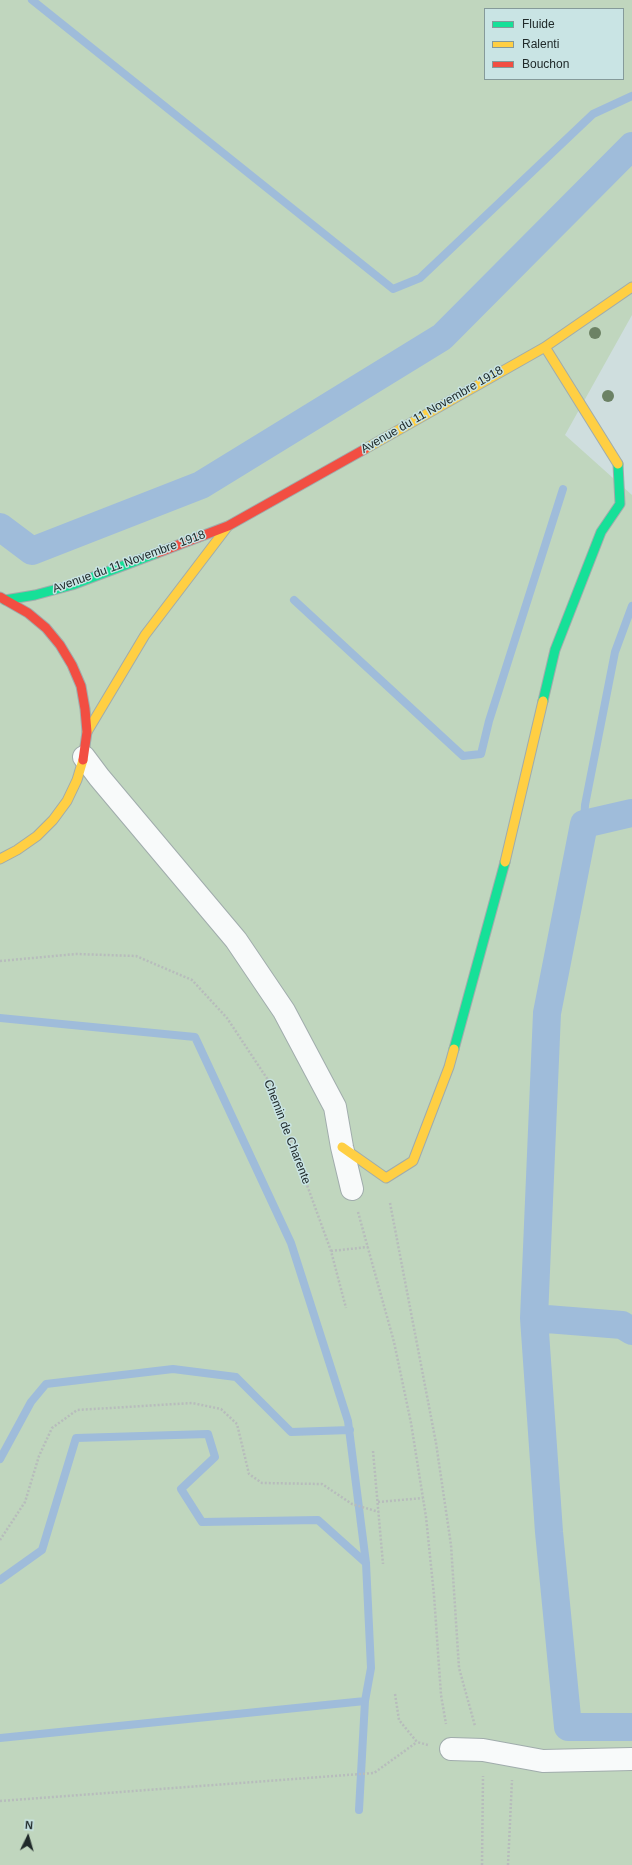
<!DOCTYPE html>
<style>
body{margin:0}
#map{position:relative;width:632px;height:1865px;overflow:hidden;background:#cfdede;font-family:Arial,sans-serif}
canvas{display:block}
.legend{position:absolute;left:484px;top:8px;width:140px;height:72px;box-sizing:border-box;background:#c9e4e4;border:1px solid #859a9a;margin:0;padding:5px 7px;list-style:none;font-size:12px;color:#202a2a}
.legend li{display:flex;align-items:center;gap:8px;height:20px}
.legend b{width:20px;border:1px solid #859a9a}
.north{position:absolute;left:8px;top:1817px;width:40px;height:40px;-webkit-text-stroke:3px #c9e4e4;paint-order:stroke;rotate:5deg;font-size:11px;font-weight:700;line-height:16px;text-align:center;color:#202a2a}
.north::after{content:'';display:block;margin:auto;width:14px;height:18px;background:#202a2a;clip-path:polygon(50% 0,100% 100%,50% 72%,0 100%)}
</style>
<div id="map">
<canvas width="632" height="1865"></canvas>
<ul class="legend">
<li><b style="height:5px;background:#16e098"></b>Fluide</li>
<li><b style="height:5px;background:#ffcf43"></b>Ralenti</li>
<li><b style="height:5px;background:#f24e42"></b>Bouchon</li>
</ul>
<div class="north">N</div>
</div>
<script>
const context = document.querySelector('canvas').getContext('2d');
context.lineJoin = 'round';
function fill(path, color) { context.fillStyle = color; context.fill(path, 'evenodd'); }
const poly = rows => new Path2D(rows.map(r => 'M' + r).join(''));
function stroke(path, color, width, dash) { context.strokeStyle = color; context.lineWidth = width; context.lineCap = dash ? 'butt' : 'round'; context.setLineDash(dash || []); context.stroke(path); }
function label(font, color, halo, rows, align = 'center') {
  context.font = font + ' Arial,sans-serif'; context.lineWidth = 3; context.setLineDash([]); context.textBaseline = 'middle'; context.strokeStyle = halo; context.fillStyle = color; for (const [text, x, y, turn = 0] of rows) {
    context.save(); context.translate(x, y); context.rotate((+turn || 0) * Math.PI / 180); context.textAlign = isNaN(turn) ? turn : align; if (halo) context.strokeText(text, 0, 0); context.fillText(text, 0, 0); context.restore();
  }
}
fill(poly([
 [0,0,632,0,632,315,565,435,632,495,632,1865,0,1865],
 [485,9,623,9,623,79,485,79]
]), '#c0d6be');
stroke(poly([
 [32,0,393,289,420,278,593,114,632,96],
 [294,600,463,756,481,754,489,721,563,489],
 [584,824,585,805,615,652,632,606],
 [0,1018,195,1037,291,1243,348,1421,366,1563,371,1668,365,1701,359,1810],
 [0,1459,31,1402,46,1384,173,1369,236,1377,291,1432,350,1430],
 [0,1580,42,1550,76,1438,208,1434,215,1457,181,1489,202,1522,318,1520,366,1563],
 [0,1738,365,1701]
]), '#9fbcda', 8);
stroke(poly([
 [0,527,32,551,201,485,442,337,632,146],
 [632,813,584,824,547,1013,534,1318,549,1532,568,1727,632,1727],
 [534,1318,622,1325,632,1331]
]), '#9fbcda', 28);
const street = poly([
 [84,757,99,777,236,940,284,1011,335,1107,342,1147,352,1189],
 [451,1749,483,1750,543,1761,632,1759]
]);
const fast = poly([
 [5,600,35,595,72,585,157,553],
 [543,701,555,650,601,532,620,504,618,464],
 [454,1049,505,862]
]);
const slow = poly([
 [545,347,618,464],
 [365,449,545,347,632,287],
 [87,732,145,635,228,526],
 [0,859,17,850,37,836,53,820,67,801,77,780,83,760],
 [505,862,543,701],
 [342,1147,386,1178,413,1161,449,1067,454,1049]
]);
const jam = poly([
 [157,553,228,526,365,449],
 [0,597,28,613,46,628,60,645,72,665,81,686,85,709,87,732,83,760]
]);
stroke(street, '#a0acac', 24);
stroke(fast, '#a0acac', 11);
stroke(slow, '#a0acac', 11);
stroke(jam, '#a0acac', 11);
stroke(poly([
 [0,961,76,954,136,956,192,980,227,1018,270,1083,331,1251,346,1308],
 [390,1203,436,1443,451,1545,459,1668,475,1726],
 [358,1212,394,1342,411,1423,426,1517,434,1595,441,1695,446,1724],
 [331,1251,368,1247],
 [373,1451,383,1564],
 [378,1502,423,1498],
 [0,1540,25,1502,39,1456,52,1428,77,1410,192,1403,221,1409,237,1424,249,1474,262,1483,322,1484,352,1504,379,1512],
 [395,1694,399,1720,417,1742,428,1745],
 [0,1801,374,1773,417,1742],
 [482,1865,483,1776],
 [508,1865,512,1780]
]), '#b7bcbc', 2.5, [2, 2]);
stroke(street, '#f8fafa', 22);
stroke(fast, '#16e098', 9);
stroke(slow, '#ffcf43', 9);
stroke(jam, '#f24e42', 9);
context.fillStyle = '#6c8265';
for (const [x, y] of [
 [595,333],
 [608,396]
]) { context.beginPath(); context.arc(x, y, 6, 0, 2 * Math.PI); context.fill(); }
label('12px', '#202a2a', '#c9e4e4', [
 ["Avenue du 11 Novembre 1918",432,410,-30],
 ["Avenue du 11 Novembre 1918",129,562,-20],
 ["Chemin de Charente",287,1132,69]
]);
</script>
